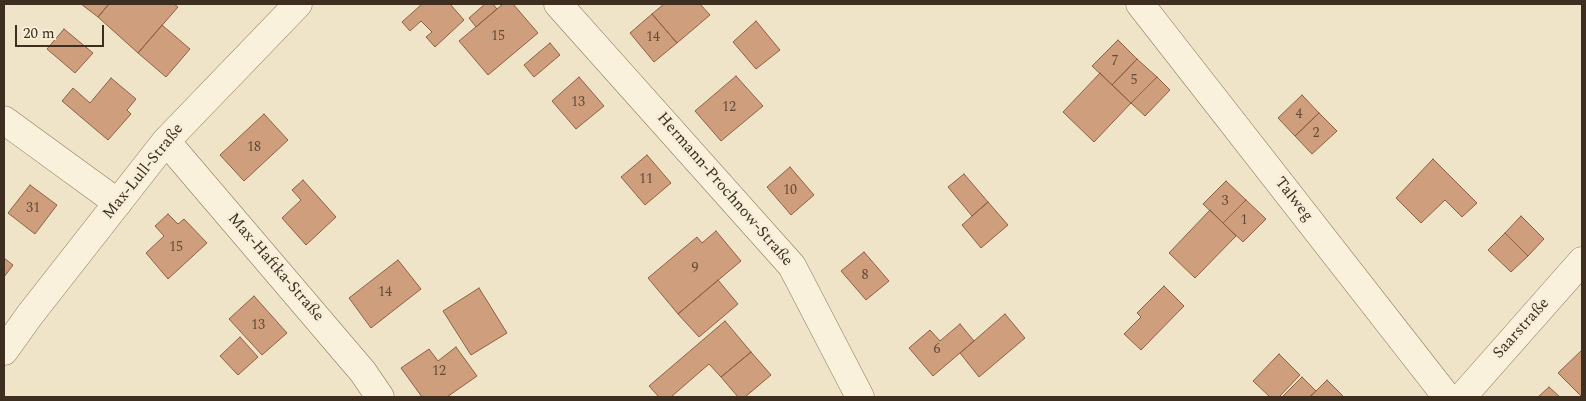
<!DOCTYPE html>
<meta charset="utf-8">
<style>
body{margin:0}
#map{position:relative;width:1586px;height:401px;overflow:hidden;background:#f0e4c8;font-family:Spectral,serif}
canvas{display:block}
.frame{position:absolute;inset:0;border:5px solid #3d2e20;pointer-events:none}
.scale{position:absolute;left:15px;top:25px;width:89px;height:22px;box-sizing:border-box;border:2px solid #3d2e20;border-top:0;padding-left:6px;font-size:15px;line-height:18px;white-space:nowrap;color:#3d2e20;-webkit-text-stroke:4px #f7eed8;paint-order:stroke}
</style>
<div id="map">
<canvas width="1586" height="401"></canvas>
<div class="frame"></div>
<div class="scale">20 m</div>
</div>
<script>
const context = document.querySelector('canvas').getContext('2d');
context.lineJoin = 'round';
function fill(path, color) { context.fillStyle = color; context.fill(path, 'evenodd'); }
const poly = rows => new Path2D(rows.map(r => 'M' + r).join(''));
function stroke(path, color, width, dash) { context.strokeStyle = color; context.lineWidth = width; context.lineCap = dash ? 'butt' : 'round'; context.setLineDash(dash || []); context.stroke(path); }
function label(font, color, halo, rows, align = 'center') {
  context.font = font + ' Spectral,serif'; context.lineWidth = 5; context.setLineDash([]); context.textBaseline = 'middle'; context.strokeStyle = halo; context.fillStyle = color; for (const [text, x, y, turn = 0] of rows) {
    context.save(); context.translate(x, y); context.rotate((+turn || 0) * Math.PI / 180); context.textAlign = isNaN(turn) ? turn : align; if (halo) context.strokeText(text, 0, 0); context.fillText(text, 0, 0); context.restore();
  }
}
const building = poly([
 [81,4,109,4,98,17,81,4],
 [109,4,174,4,178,7,138,53,98,17,109,4],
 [422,4,450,4,464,20,435,47,426,37,432,32,421,21,410,31,402,22,422,4],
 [485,4,493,4,497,9,476,27,469,18,485,4],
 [503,4,513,4,538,33,488,75,459,41,503,4],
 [664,4,700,4,710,15,677,43,652,14,664,4],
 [652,14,677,43,654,62,630,33,652,14],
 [756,21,780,50,756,69,733,42,756,21],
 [162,25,190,49,166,77,138,53,162,25],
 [64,29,93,53,75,73,47,49,64,29],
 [1118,40,1137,59,1112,85,1092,66,1118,40],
 [550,43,560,55,534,77,524,65,550,43],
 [1137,59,1157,77,1131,103,1112,85,1137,59],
 [1100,73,1131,103,1094,142,1063,112,1100,73],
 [736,76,763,106,721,141,695,111,736,76],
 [579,77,604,106,576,129,552,101,579,77],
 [1157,77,1170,90,1145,116,1131,103,1157,77],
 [111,78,136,99,127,110,131,114,108,140,62,101,73,88,90,103,111,78],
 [1302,95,1319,113,1295,136,1278,118,1302,95],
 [1319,113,1337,131,1312,154,1295,136,1319,113],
 [264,114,288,140,244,181,220,155,264,114],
 [647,155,671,183,645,205,621,177,647,155],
 [1433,159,1477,203,1462,217,1445,200,1421,223,1396,198,1433,159],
 [790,167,814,195,791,215,767,187,790,167],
 [964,174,988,202,972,216,948,187,964,174],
 [303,180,336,217,306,245,282,218,301,200,292,190,303,180],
 [1226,181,1246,200,1223,223,1203,204,1226,181],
 [30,185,57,205,35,234,8,213,30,185],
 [1246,200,1266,219,1243,242,1223,223,1246,200],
 [988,202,1008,225,981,248,962,225,988,202],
 [1210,210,1236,236,1195,278,1169,253,1210,210],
 [168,214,178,224,184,219,207,243,168,279,146,253,164,236,155,226,168,214],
 [1521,216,1544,239,1528,256,1505,233,1521,216],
 [716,231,741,261,678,314,648,278,697,237,702,243,716,231],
 [1505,233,1528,256,1511,272,1488,250,1505,233],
 [864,252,889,281,866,300,841,271,864,252],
 [4,258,13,265,4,277,4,258],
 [398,260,421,289,371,328,349,298,398,260],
 [718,280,738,304,699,337,678,314,718,280],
 [1164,286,1184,306,1141,350,1124,334,1141,317,1137,313,1164,286],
 [479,288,507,333,471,355,443,311,479,288],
 [254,296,287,333,262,355,229,319,254,296],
 [1005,314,1025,338,979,377,960,353,1005,314],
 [725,321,751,352,721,377,709,364,671,397,659,397,649,386,725,321],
 [960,324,974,341,933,376,909,348,930,330,940,341,960,324],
 [240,337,258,357,238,375,220,356,240,337],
 [456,347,477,376,447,397,422,397,401,368,429,349,438,361,456,347],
 [1582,350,1582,397,1558,373,1582,350],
 [751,352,771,375,745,397,738,397,721,377,751,352],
 [1279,354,1300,375,1279,397,1270,397,1253,381,1279,354],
 [1302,377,1316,391,1309,397,1282,397,1302,377],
 [1327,380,1344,397,1310,397,1327,380],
 [1549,387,1560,397,1538,397,1549,387]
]);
fill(building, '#cf9f7d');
stroke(building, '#8d5f41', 1);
const street = poly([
 [558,4,792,266,860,397],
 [1140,4,1447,397],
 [4,120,118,203],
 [166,141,363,372,380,397],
 [4,351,29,316,166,141,298,4],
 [1462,397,1582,261]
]);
stroke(street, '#8d765c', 29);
stroke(street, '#faf1dc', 28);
label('14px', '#624a37', null, [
 ["15",498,37],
 ["14",653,38],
 ["7",1115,62],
 ["5",1134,81],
 ["13",578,103],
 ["12",729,108],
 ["4",1299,115],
 ["2",1316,134],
 ["18",254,148],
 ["11",646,180],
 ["10",790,191],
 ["3",1225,202],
 ["31",33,209],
 ["1",1244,221],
 ["15",176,248],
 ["9",695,269],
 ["8",865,276],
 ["14",385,293],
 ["13",258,326],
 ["6",937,350],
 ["12",439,372]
]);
label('16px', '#3d2e20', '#f7eed8', [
 ["Max-Lull-Straße",144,172,-51],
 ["Hermann-Prochnow-Straße",724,190,49],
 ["Talweg",1293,200,52],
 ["Max-Haftka-Straße",275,268,49],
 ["Saarstraße",1522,329,-48]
]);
</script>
